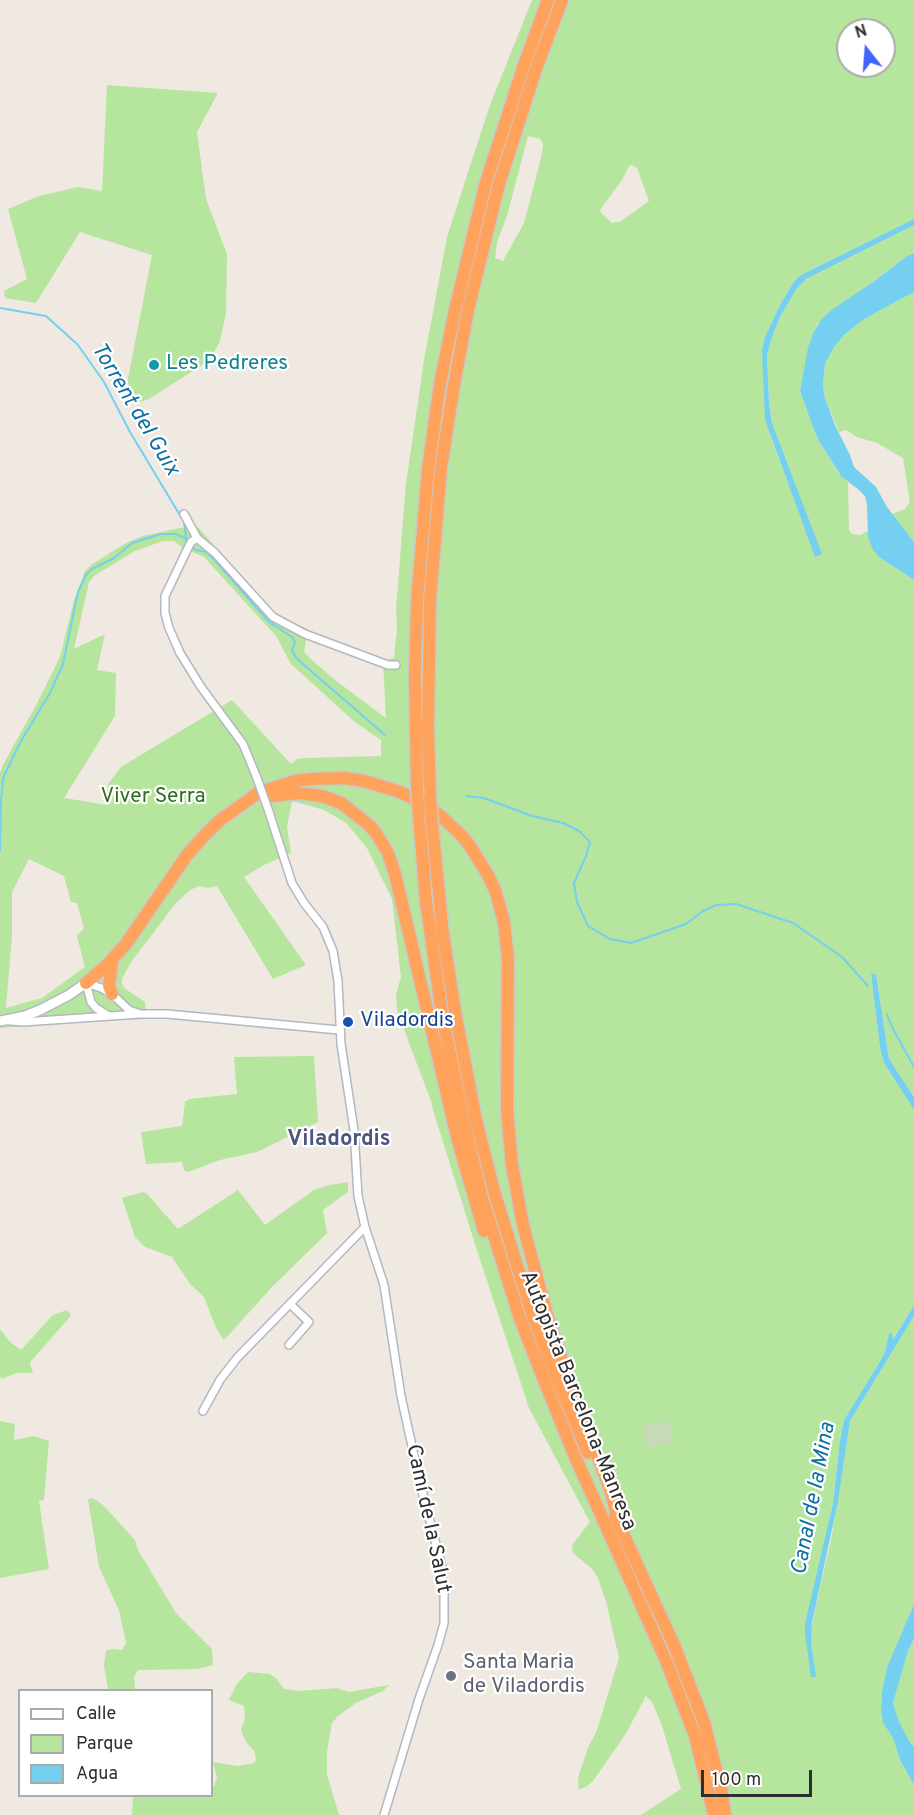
<!DOCTYPE html>
<meta charset="utf-8">
<style>
body{margin:0}
#map{position:relative;width:914px;height:1815px;overflow:hidden;background:#efe9e1;font-family:Overpass,sans-serif}
canvas{display:block}
.legend{position:absolute;left:18px;top:1689px;width:195px;height:108px;box-sizing:border-box;background:#fff;border:2px solid #ababab;margin:0;padding:8px 10px;list-style:none;font-size:18px;color:#2e2e2e}
.legend li{display:flex;align-items:center;gap:12px;height:30px}
.legend b{width:30px;border:2px solid #ababab}
.north{position:absolute;left:836px;top:18px;width:60px;height:60px;box-sizing:border-box;background:#fff;border:2px solid #ababab;border-radius:50%;rotate:343deg;font-size:16px;font-weight:700;line-height:24px;text-align:center;color:#2e2e2e}
.north::after{content:'';display:block;margin:auto;width:21px;height:27px;background:#4264fb;clip-path:polygon(50% 0,100% 100%,50% 72%,0 100%)}
.scale{position:absolute;left:701px;top:1770px;width:111px;height:27px;box-sizing:border-box;border:3px solid #2e2e2e;border-top:0;padding-left:8px;font-size:18px;line-height:21px;white-space:nowrap;color:#2e2e2e;-webkit-text-stroke:4px #fff;paint-order:stroke}
</style>
<div id="map">
<canvas width="914" height="1815"></canvas>
<ul class="legend">
<li><b style="height:8px;background:#fff"></b>Calle</li>
<li><b style="height:16px;background:#b6e59e"></b>Parque</li>
<li><b style="height:16px;background:#75cff0"></b>Agua</li>
</ul>
<div class="north">N</div>
<div class="scale">100 m</div>
</div>
<script>
const context = document.querySelector('canvas').getContext('2d');
context.lineJoin = 'round';
function fill(path, color) { context.fillStyle = color; context.fill(path, 'evenodd'); }
const poly = rows => new Path2D(rows.map(r => 'M' + r).join(''));
function stroke(path, color, width, dash) { context.strokeStyle = color; context.lineWidth = width; context.lineCap = dash ? 'butt' : 'round'; context.setLineDash(dash || []); context.stroke(path); }
function label(font, color, halo, rows, align = 'center') {
  context.font = font + ' Overpass,sans-serif'; context.lineWidth = 4.5; context.setLineDash([]); context.textBaseline = 'middle'; context.strokeStyle = halo; context.fillStyle = color; for (const [text, x, y, turn = 0] of rows) {
    context.save(); context.translate(x, y); context.rotate((+turn || 0) * Math.PI / 180); context.textAlign = isNaN(turn) ? turn : align; if (halo) context.strokeText(text, 0, 0); context.fillText(text, 0, 0); context.restore();
  }
}
fill(poly([
 [532,0,914,0,914,219,799,276,793,283,780,305,765,337,762,350,772,440,816,557,794,481,772,423,769,402,767,356,771,340,780,317,797,288,806,279,914,225,914,253,907,256,818,323,814,331,800,391,817,437,838,472,848,482,849,530,852,534,860,535,868,531,868,537,879,557,914,580,914,1097,889,1059,876,974,871,974,880,1048,884,1063,914,1110,914,1305,892,1341,889,1333,885,1352,879,1363,844,1420,840,1440,833,1502,805,1633,811,1642,811,1632,816,1605,831,1540,850,1421,914,1316,914,1604,887,1667,882,1692,881,1710,883,1723,893,1738,900,1760,914,1785,914,1815,641,1815,681,1789,662,1726,652,1702,646,1696,625,1735,593,1781,587,1786,579,1790,578,1782,579,1774,588,1748,597,1730,619,1658,606,1601,597,1576,592,1569,573,1553,572,1545,590,1522,529,1408,525,1396,475,1244,433,1110,431,1101,397,1011,396,994,401,977,392,899,367,848,346,823,324,810,292,801,287,827,291,853,264,865,244,877,306,965,273,979,217,886,208,888,199,886,190,890,176,903,131,962,122,979,122,983,124,988,145,1002,147,1019,82,1021,0,1028,0,773,3,765,35,707,60,657,74,600,85,571,91,565,126,543,143,536,179,528,198,527,275,615,308,629,304,652,313,661,335,680,386,718,383,661,394,658,397,629,396,608,406,484,424,360,447,237,490,105],
 [848,30,884,30,884,66,848,66],
 [528,136,541,139,543,145,541,158,524,223,503,261,495,258,497,242,507,216],
 [632,165,637,168,649,201,621,221,612,223,601,213,600,210,622,180,629,166],
 [163,541,174,541,183,548,204,557,276,636,291,664,356,723,381,740,381,756,306,758,297,759,291,764,232,700,121,767,108,784,107,805,64,798,115,716,116,673,97,670,105,634,74,649,89,582,94,576,135,551],
 [29,859,64,876,71,902,77,903,84,928,77,936,85,967,42,998,6,1008,12,936,12,892],
 [107,85,218,93,197,132,206,199,227,254,226,313,220,341,210,360,149,399,136,403,127,384,152,255,80,232,36,303,5,298,4,291,27,279,8,209,39,196,78,187,102,191],
 [914,292,914,542,892,514,905,509,910,502,903,458,877,443,857,437,846,430,839,432,825,398,823,386,825,364,834,347,843,336,864,319],
 [314,1056,318,1122,257,1152,220,1160,188,1172,184,1170,182,1162,146,1164,141,1132,182,1126,185,1102,189,1099,237,1094,234,1057],
 [348,1182,348,1192,323,1210,327,1233,273,1286,224,1340,216,1328,204,1297,190,1284,172,1257,145,1247,135,1237,122,1198,143,1192,147,1194,178,1229,238,1190,265,1225,314,1190,330,1185],
 [67,1310,70,1313,70,1317,31,1361,30,1365,33,1373,16,1373,2,1379,0,1376,0,1329,10,1342,21,1350,53,1315],
 [0,1421,15,1424,14,1440,34,1436,49,1441,44,1500,39,1501,49,1569,0,1578],
 [93,1498,103,1505,135,1540,138,1550,176,1613,212,1649,213,1665,197,1669,138,1670,134,1677,135,1690,108,1690,104,1666,106,1650,114,1649,122,1650,126,1643,119,1610,99,1567,88,1499],
 [914,1639,914,1747,909,1741,899,1721,893,1703,908,1651],
 [248,1672,269,1674,276,1678,284,1689,299,1691,337,1688,349,1692,389,1685,383,1691,356,1703,338,1716,332,1723,327,1752,327,1774,339,1815,132,1815,133,1796,212,1796,212,1787,214,1786,217,1778,213,1762,238,1766,254,1763,256,1760,255,1752,246,1742,241,1730,245,1718,244,1706,229,1700,236,1685]
]), '#b6e59e');
fill(poly([
 [670,1421,673,1443,645,1447,642,1426]
]), '#c8d9b8');
fill(poly([
 [914,219,914,225,806,279,797,288,780,317,771,340,767,356,769,402,772,423,822,554,815,557,765,420,762,350,765,337,780,305,793,283,799,276],
 [914,253,914,292,864,319,843,336,834,347,825,364,823,386,825,398,835,425,850,455,854,467,876,487,887,507,914,542,914,580,879,557,873,550,868,537,867,505,865,496,859,490,841,476,819,441,813,427,800,391,808,348,814,331,821,320,830,311,873,282,907,256],
 [871,974,876,974,889,1059,914,1097,914,1110,884,1063,880,1048],
 [914,1305,914,1316,850,1421,838,1501,812,1623,811,1642,816,1677,811,1677,805,1633,805,1624,833,1503,840,1440,844,1420,879,1363,885,1352,889,1333,892,1333,893,1340],
 [914,1604,914,1639,908,1651,893,1703,899,1721,909,1741,914,1747,914,1785,900,1760,893,1738,883,1723,881,1710,882,1692,887,1667]
]), '#75cff0');
stroke(poly([
 [0,308,46,316,78,345,104,382,130,432,184,522,186,538],
 [191,548,196,550,206,552,212,557,269,622,292,637,295,642,292,650,296,658,385,735],
 [466,796,484,798,532,816,563,823,579,831,590,842,586,856,574,883,577,902,588,926,610,939,631,943,686,924,703,911,716,905,736,904,793,923,842,957,868,986],
 [0,850,1,802,3,778,21,741,50,693,63,664,78,592,86,575,92,569,114,558,132,543,161,534,176,534,186,539,187,544],
 [887,1014,892,1027,914,1067]
]), '#75cff0', 2);
const minor = poly([
 [184,514,197,538,215,553,273,617,305,634,388,665,396,665],
 [197,538,191,542,186,552,165,596,165,613,169,628,180,653,201,687,243,744,257,778],
 [269,812,292,883,304,903,323,927,333,951,338,981,341,1044,354,1130,358,1196,365,1227,384,1285,401,1396,421,1487,442,1567,444,1592,444,1623,438,1645,419,1699,384,1815],
 [109,1016,96,1008,91,1002,86,983,101,988,112,994,129,1010,138,1013],
 [10,1021,23,1022,140,1014,167,1014,339,1030],
 [289,1345,309,1322,290,1304],
 [203,1411,220,1380,237,1358,365,1227]
]);
const tertiary = poly([
 [0,1021,25,1016,40,1010,69,995,86,983]
]);
const motorway = poly([
 [417,789,415,678,417,601,428,469,440,384,455,310,486,182,525,62,548,0],
 [271,796,298,793,322,796,341,803,369,825,376,833,388,853,395,874,458,1141,484,1231],
 [430,797,428,727,430,600,441,468,454,385,468,310,499,184,537,66,562,0],
 [419,816,426,901,442,1015,464,1123,481,1194,519,1316,544,1380,573,1452,667,1663,695,1736,714,1815],
 [432,823,443,934,455,1012,476,1120,494,1191,531,1311,556,1377,588,1453],
 [112,960,109,986,112,994],
 [86,983,107,965,126,944,187,855,203,837,219,821,258,793,295,781,312,779,344,778,364,781,400,792,425,804,443,818,462,836,470,846,488,875,495,890,504,922,508,959,507,1110,512,1165,523,1225,547,1315,570,1384,610,1489,619,1523],
 [615,1516,674,1645,704,1722,722,1793,725,1815]
]);
stroke(minor, '#b4b7c1', 10);
stroke(tertiary, '#b4b7c1', 12);
stroke(motorway, '#c9c9c9', 15);
stroke(minor, '#fff', 7);
stroke(tertiary, '#fff', 9);
stroke(motorway, '#ffa35c', 12);
const minorBridge = poly([
 [257,778,269,812]
]);
const motorwayBridge = poly([
 [417,789,419,816],
 [430,797,432,823]
]);
stroke(minorBridge, '#b4b7c1', 10, []);
stroke(motorwayBridge, '#c9c9c9', 15, []);
stroke(minorBridge, '#fff', 7);
stroke(motorwayBridge, '#ffa35c', 12);
for (const [x, y, r, color] of [
 [154,365,6,"#0f9aa8"],
 [348,1022,6,"#1a4fb4"],
 [451,1676,6,"#6b7280"]
]) { const dot = new Path2D(); dot.arc(x, y, r, 0, 2 * Math.PI); context.fillStyle = color; context.fill(dot); stroke(dot, '#fff', 2); }
label('21px', '#0d838f', '#fff', [
 ["Les Pedreres",166,365]
], 'left');
label('21px', '#2c6e1b', '#fff', [
 ["Viver Serra",153,798]
]);
label('21px', '#164399', '#fff', [
 ["Viladordis",360,1022]
], 'left');
label('21px', '#2e2e2e', '#fff', [
 ["Autopista Barcelona-Manresa",577,1401,68],
 ["Camí de la Salut",427,1519,78]
]);
label('21px', '#5b616d', '#fff', [
 ["Santa Maria",463,1664],
 ["de Viladordis",463,1688]
], 'left');
label('italic 22px', '#0d6fa3', '#fff', [
 ["Torrent del Guix",134,410,59],
 ["Canal de la Mina",815,1499,-79]
]);
label('bold 22px', '#4d5680', '#fff', [
 ["Viladordis",339,1141]
]);
</script>
